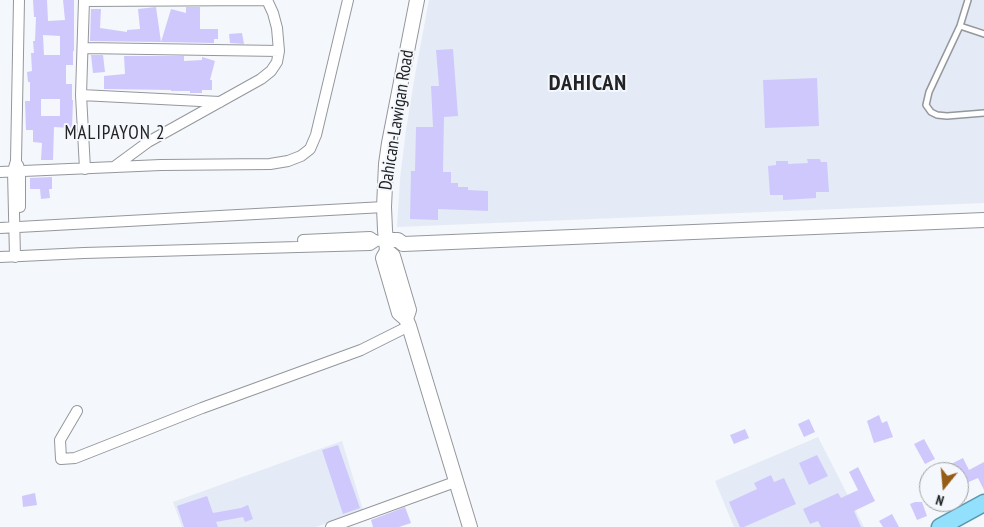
<!DOCTYPE html>
<style>
body{margin:0}
#map{position:relative;width:984px;height:527px;overflow:hidden;background:#f4f7fb;font-family:"PT Sans Narrow",sans-serif}
canvas{display:block}
.north{position:absolute;left:919px;top:462px;width:50px;height:50px;box-sizing:border-box;background:#f4f7fb;border:1px solid #a0a2a5;border-radius:50%;rotate:197deg;font-size:14px;font-weight:700;line-height:20px;text-align:center;color:#222325}
.north::after{content:'';display:block;margin:auto;width:18px;height:22px;background:#955b18;clip-path:polygon(50% 0,100% 100%,50% 72%,0 100%)}
</style>
<div id="map">
<canvas width="984" height="527"></canvas>
<div class="north">N</div>
</div>
<script>
const context = document.querySelector('canvas').getContext('2d');
context.lineJoin = 'round';
function fill(path, color) { context.fillStyle = color; context.fill(path, 'evenodd'); }
const poly = rows => new Path2D(rows.map(r => 'M' + r).join(''));
function stroke(path, color, width, dash) { context.strokeStyle = color; context.lineWidth = width; context.lineCap = dash ? 'butt' : 'round'; context.setLineDash(dash || []); context.stroke(path); }
function label(font, color, halo, rows, align = 'center') {
  context.font = font + ' "PT Sans Narrow",sans-serif'; context.lineWidth = 4; context.setLineDash([]); context.textBaseline = 'middle'; context.strokeStyle = halo; context.fillStyle = color; for (const [text, x, y, turn = 0] of rows) {
    context.save(); context.translate(x, y); context.rotate((+turn || 0) * Math.PI / 180); context.textAlign = isNaN(turn) ? turn : align; if (halo) context.strokeText(text, 0, 0); context.fillText(text, 0, 0); context.restore();
  }
}
fill(poly([
 [429,0,984,0,984,203,397,227,400,179,406,130,415,75],
 [818,437,864,527,734,527,715,481],
 [342,441,363,510,316,527,182,527,173,502]
]), '#e4ebf6');
fill(poly([
 [33,0,47,0,48,21,65,20,63,0,74,0,74,51,73,51,73,65,66,65,66,84,72,84,72,100,73,100,72,128,54,127,53,160,41,160,42,143,33,142,33,130,26,130,25,101,30,101,30,82,28,82,27,72,32,71,31,53,34,53,33,41,35,41,36,17,34,17],
 [43,35,60,36,60,55,44,55],
 [41,99,60,99,60,116,41,116],
 [156,7,161,42,90,41,91,9,101,9,100,28,127,32,127,30,140,29,138,9],
 [186,7,200,7,200,29,218,29,218,39,214,39,214,43,161,42,171,9,186,13],
 [242,33,244,44,230,43,229,34],
 [453,49,458,116,444,117,443,172,451,172,451,183,458,183,458,187,468,187,468,190,488,191,488,211,438,209,438,220,410,219,411,171,415,171,416,127,433,127,431,86,439,86,436,50],
 [91,55,103,55,105,72,93,73],
 [124,56,184,56,184,61,202,60,202,57,215,61,210,80,212,80,212,90,202,90,202,93,190,93,190,91,171,91,171,90,104,89,104,76,125,74],
 [817,78,819,126,765,128,763,80],
 [807,159,820,159,821,162,827,162,829,192,816,192,816,198,800,199,783,200,783,195,770,195,768,166,776,165,776,161,788,161,788,164,808,163],
 [52,177,52,189,49,189,50,198,41,199,40,189,30,189,30,178],
 [879,415,882,423,887,421,893,437,874,443,867,421],
 [809,419,815,432,804,437,798,424],
 [745,429,749,438,734,444,730,435],
 [924,439,935,459,925,464,914,444],
 [338,445,360,508,343,514,322,450],
 [817,455,828,476,809,485,799,463],
 [963,458,969,470,984,462,984,490,978,478,962,485,959,480,959,472,955,472,951,464],
 [858,467,875,501,854,511,861,527,821,527,818,521,810,524,803,509,838,493,841,498,858,490,849,472],
 [771,475,774,482,784,478,796,504,744,527,740,527,729,502,757,489,754,483],
 [35,493,37,505,23,507,22,496],
 [207,496,213,513,241,508,248,505,253,519,245,522,243,517,216,522,218,527,184,527,177,506],
 [915,502,922,502,927,516,917,520,910,504],
 [405,507,411,523,399,527,373,527,371,520],
 [892,514,899,527,883,527,879,521]
]), '#cfc8fc');
const service = poly([
 [968,0,960,26,929,92,926,105,931,112,937,115,947,116,984,113],
 [960,26,984,34]
]);
const minor = poly([
 [84,0,81,95,85,169],
 [84,1,267,0],
 [83,48,279,51],
 [81,95,220,102],
 [18,165,20,171,20,207],
 [114,167,148,142,261,79,271,71,277,62,279,51,277,28,273,13,267,0],
 [0,172,161,165,270,164,288,161,301,156,310,149,316,135,348,0],
 [0,228,384,207],
 [303,240,370,237,376,241],
 [0,257,84,253,370,245,376,241,386,240],
 [15,257,13,171,16,161,19,0],
 [77,411,60,440,61,459,75,458,202,408,361,350,409,326],
 [331,527,455,482]
]);
const secondary = poly([
 [417,0,389,143,386,164,384,207,385,230,387,251,383,258,399,313,406,319,409,326,470,527],
 [386,240,398,240,403,244,984,220],
 [387,251,393,256,409,310,406,319]
]);
const trunk = poly([
 [940,527,984,503]
]);
stroke(service, '#94979b', 8);
stroke(minor, '#94979b', 12);
stroke(secondary, '#94979b', 16);
stroke(trunk, '#5a99b0', 19);
stroke(service, '#fff', 5);
stroke(minor, '#fff', 10);
stroke(secondary, '#fff', 14);
stroke(trunk, '#93e0fc', 16);
label('18px', '#222325', '#f4f7fb', [
 ["Dahican-Lawigan Road",397,120,-81]
]);
context.letterSpacing = '1px';
label('19px', '#222325', '#f4f7fb', [
 ["MALIPAYON 2",115,134]
]);
context.letterSpacing = '0px';
context.letterSpacing = '1px';
label('bold 22px', '#222325', '#f4f7fb', [
 ["DAHICAN",588,84]
]);
context.letterSpacing = '0px';
</script>
